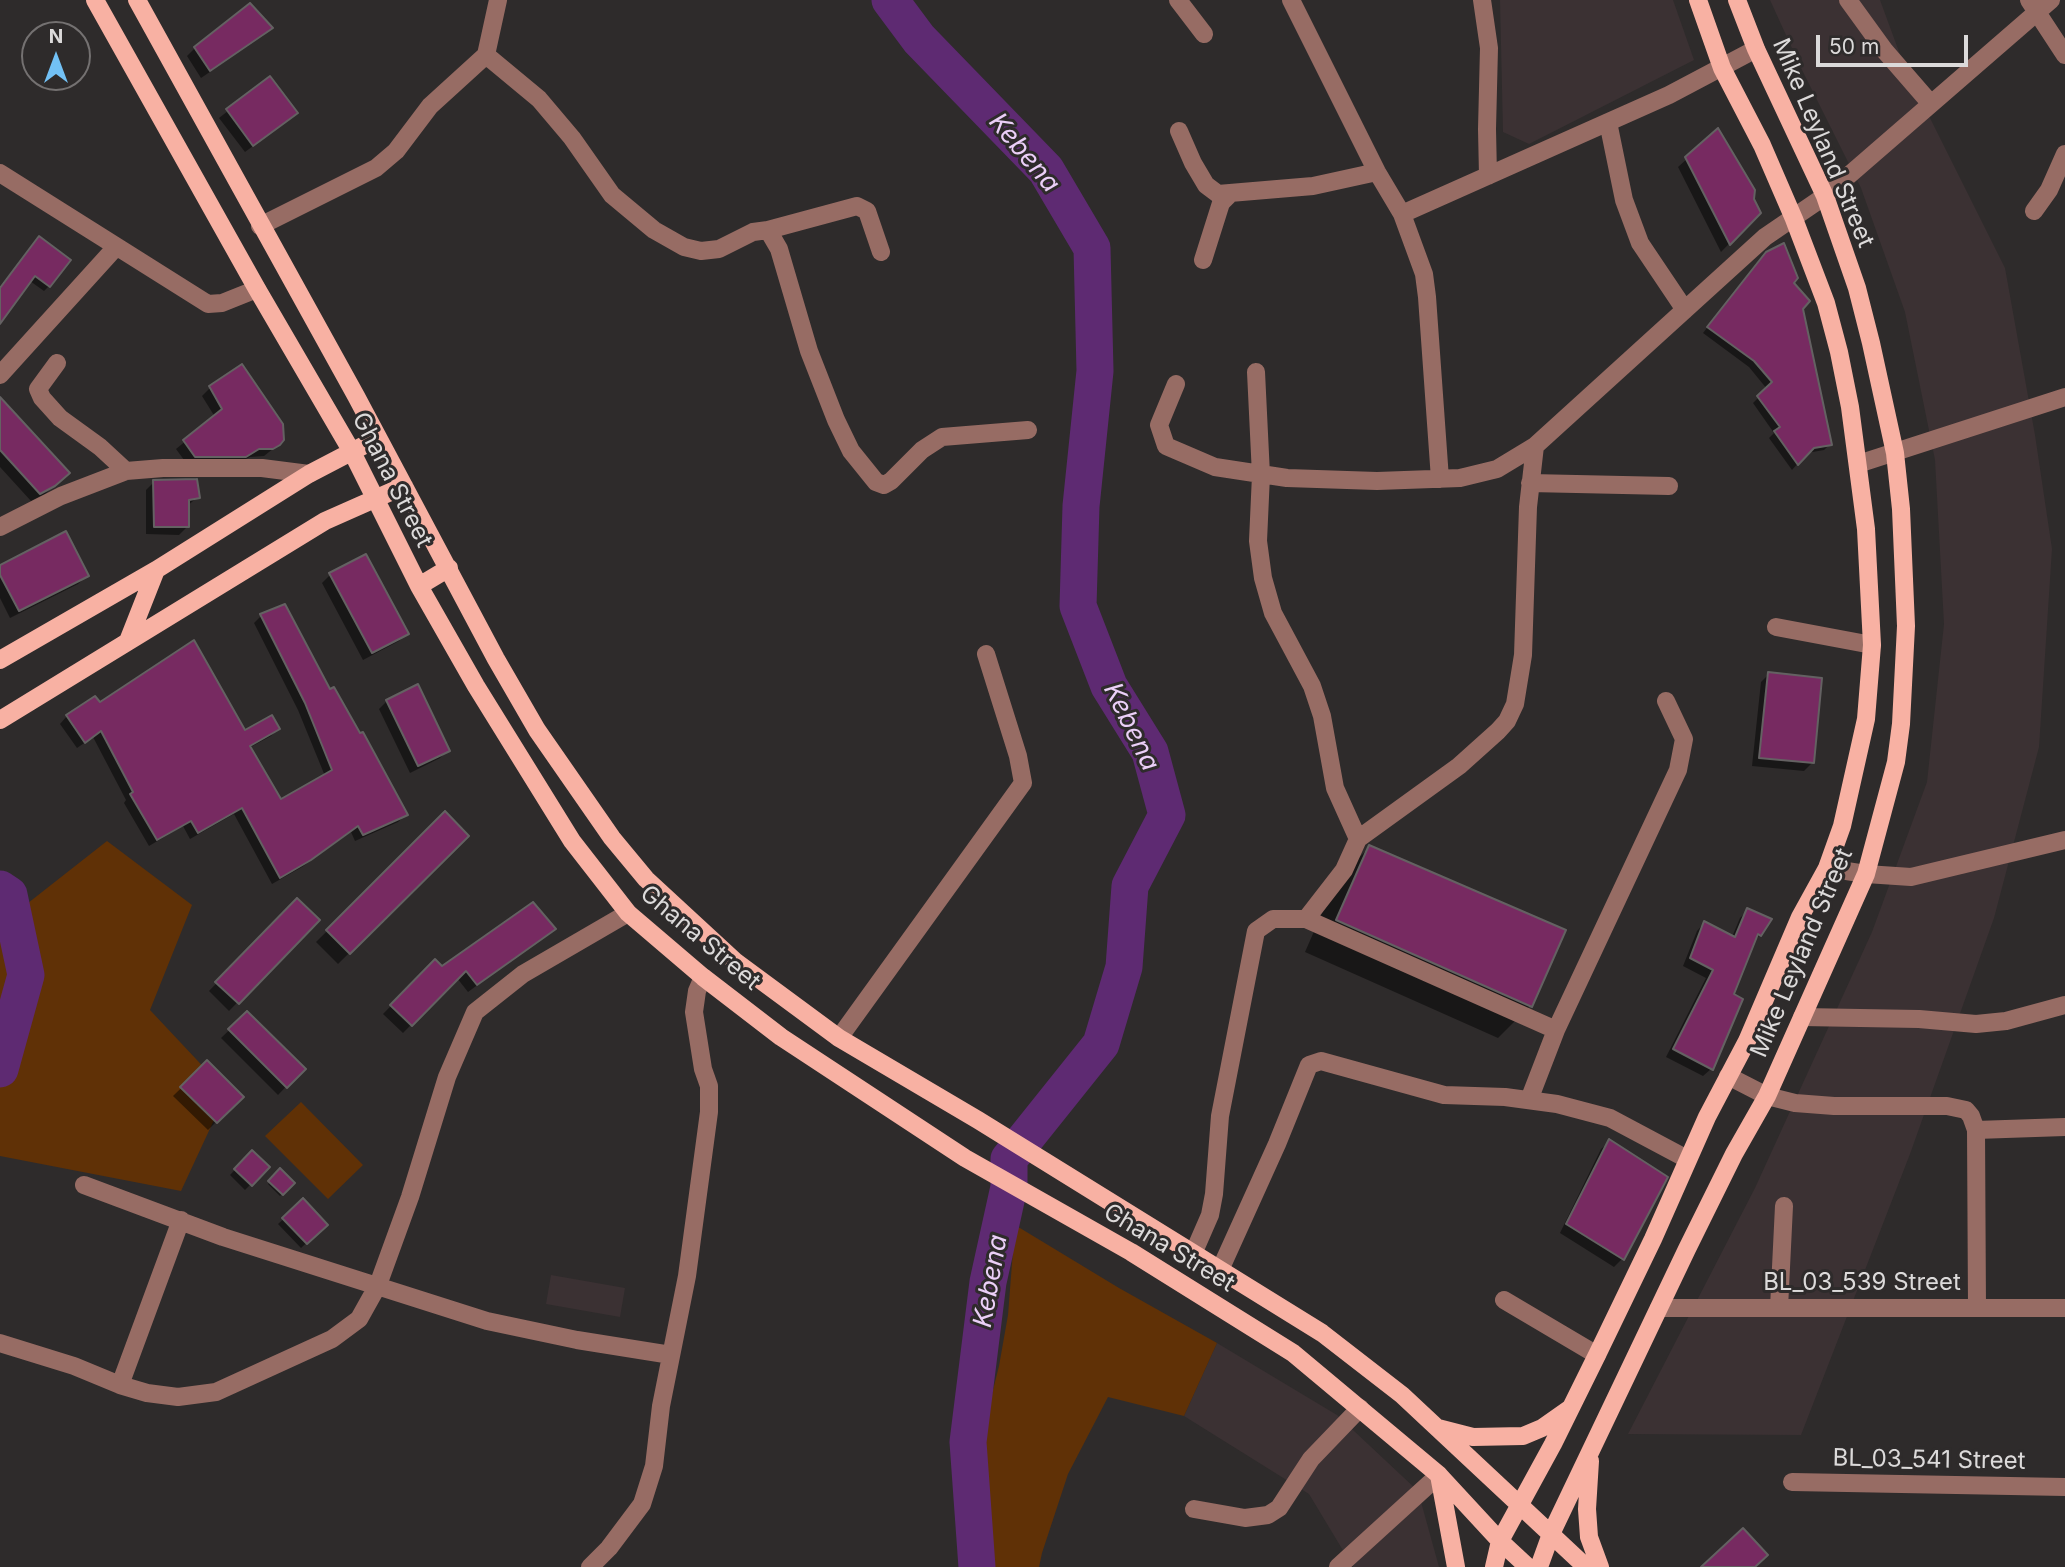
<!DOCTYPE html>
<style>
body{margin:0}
#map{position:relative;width:2065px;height:1567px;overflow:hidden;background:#2e2b2b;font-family:Inter,sans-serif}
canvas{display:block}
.north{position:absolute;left:21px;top:21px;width:70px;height:70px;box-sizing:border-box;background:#2e2b2b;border:2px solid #747171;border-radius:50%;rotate:0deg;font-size:19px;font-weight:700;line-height:28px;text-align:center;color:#dcdada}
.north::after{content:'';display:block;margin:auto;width:24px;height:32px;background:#72c1f5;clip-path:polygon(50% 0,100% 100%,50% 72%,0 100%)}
.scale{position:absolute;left:1816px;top:35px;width:152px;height:32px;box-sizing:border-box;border:4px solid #dcdada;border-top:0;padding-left:9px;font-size:21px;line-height:24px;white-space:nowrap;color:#dcdada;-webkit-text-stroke:5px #2e2b2b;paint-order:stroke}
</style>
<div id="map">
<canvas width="2065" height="1567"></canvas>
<div class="north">N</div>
<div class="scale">50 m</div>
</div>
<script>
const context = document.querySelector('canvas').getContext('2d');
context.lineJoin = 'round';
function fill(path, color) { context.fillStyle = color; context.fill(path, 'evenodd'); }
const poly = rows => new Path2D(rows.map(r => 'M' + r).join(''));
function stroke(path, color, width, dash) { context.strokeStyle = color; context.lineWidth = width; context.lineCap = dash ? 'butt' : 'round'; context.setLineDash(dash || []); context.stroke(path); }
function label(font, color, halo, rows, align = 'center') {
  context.font = font + ' Inter,sans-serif'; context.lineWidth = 6; context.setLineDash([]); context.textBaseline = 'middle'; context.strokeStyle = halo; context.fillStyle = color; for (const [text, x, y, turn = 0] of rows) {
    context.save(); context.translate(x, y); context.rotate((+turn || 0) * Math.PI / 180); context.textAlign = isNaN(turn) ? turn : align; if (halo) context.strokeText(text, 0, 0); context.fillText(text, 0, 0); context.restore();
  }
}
fill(poly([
 [1500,0,1673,0,1694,60,1529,144,1503,132],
 [1770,0,1880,0,1905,68,2005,268,2035,435,2052,549,2039,747,1994,918,1910,1154,1801,1435,1628,1434,1755,1188,1872,932,1927,782,1944,624,1935,460,1905,312,1861,188,1802,70],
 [551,1275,625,1288,620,1317,546,1304],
 [1217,1343,1337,1415,1418,1491,1439,1567,1353,1567,1309,1494,1184,1416]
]), '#3b3133');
fill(poly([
 [107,841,192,905,150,1010,227,1092,181,1191,0,1156,0,925],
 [301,1102,363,1165,328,1199,265,1136],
 [1015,1225,1119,1288,1217,1343,1184,1416,1108,1397,1068,1474,1042,1553,1039,1567,988,1567,980,1442,999,1366,1008,1315]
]), '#603106');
fill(poly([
 [270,28,263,36,201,78,187,56,195,48],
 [270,78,288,120,245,152,219,118],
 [1718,131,1759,213,1721,252,1678,167],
 [34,244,49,286,44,291,30,281,0,321,0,286],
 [1760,260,1792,283,1801,309,1830,444,1824,450,1807,453,1792,470,1769,438,1774,433,1753,403,1767,389,1749,367,1703,333],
 [210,388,279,444,264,456,250,457,236,464,187,464,176,449,215,417,202,396],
 [0,411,59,481,45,494,31,501,0,467],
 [154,482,198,497,187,506,187,527,179,535,146,534,146,490],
 [0,567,87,576,78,584,10,618,0,598],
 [330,575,407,633,399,641,363,660,322,583],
 [284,606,329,692,405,815,398,822,355,841,351,832,302,867,272,884,234,814,190,839,183,826,149,846,124,803,126,800,93,737,77,748,60,724,67,716,99,704,245,732,278,728,271,736,249,748,281,801,325,776,298,710,254,623,261,616],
 [1769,674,1812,763,1804,771,1752,766,1761,682],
 [387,701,448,750,440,758,410,773,379,709],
 [445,814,467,836,338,964,316,942],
 [1370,847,1530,1006,1498,1038,1305,952,1337,879],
 [297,900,318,920,229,1011,209,991],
 [1748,910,1760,935,1753,942,1731,995,1711,1069,1703,1076,1666,1057,1706,978,1683,966,1697,931,1704,923,1732,937,1740,918],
 [553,929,468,992,457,978,403,1033,383,1014,435,961,442,968],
 [247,1013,303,1069,278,1095,221,1038],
 [207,1063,241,1097,208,1130,173,1096],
 [1609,1142,1622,1259,1614,1267,1560,1233,1601,1149],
 [252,1152,268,1167,245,1190,230,1175],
 [280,1171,293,1183,280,1196,268,1184],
 [303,1201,325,1225,301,1248,278,1224]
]), '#0007');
stroke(poly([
 [890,0,919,39,1046,170,1092,248,1095,371,1081,506,1078,606,1109,686,1150,752,1167,815,1130,886,1124,967,1101,1044,1009,1159,1009,1187,988,1282,968,1442,977,1567],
 [0,889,9,895,26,975,0,1069]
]), '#5e2a72', 37);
const building = poly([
 [250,3,273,28,210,71,194,47,250,3],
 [270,76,298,113,253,146,226,109,270,76],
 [1718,128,1755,190,1754,199,1761,213,1730,245,1685,157,1718,128],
 [39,236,71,260,50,287,35,276,0,324,0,288,39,236],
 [1784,243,1798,278,1794,283,1810,301,1803,309,1832,445,1814,448,1798,465,1774,431,1780,427,1757,396,1772,382,1754,361,1707,327,1766,252,1784,243],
 [242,364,283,424,284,440,280,445,273,449,259,449,246,457,195,457,183,440,222,409,209,386,242,364],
 [0,397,70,473,55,486,40,494,0,450,0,397],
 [197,479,200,498,189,500,189,527,154,527,153,480,197,479],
 [66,531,89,576,19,611,0,575,0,565,66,531],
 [366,554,409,634,372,653,329,573,366,554],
 [285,604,330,689,334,687,360,733,363,732,408,815,363,835,358,826,311,860,280,878,242,808,198,833,191,821,157,840,130,794,133,792,101,731,85,743,66,715,95,696,100,702,194,640,245,730,272,715,280,729,250,746,281,799,332,770,305,703,260,614,285,604],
 [1768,672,1822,678,1814,763,1759,758,1768,672],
 [418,684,450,751,418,766,386,700,418,684],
 [445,811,469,836,350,954,326,930,445,811],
 [1369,845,1566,930,1532,1007,1336,920,1369,845],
 [297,898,320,920,239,1004,215,982,297,898],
 [533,902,556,929,477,985,466,971,412,1026,390,1005,435,959,442,966,533,902],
 [1747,908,1772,919,1761,936,1758,934,1734,994,1743,999,1713,1070,1673,1049,1713,970,1690,958,1704,921,1735,937,1747,908],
 [247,1011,306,1069,287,1088,228,1029,247,1011],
 [207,1060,244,1097,217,1123,180,1087,207,1060],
 [1609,1139,1668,1177,1624,1260,1566,1224,1609,1139],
 [252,1150,270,1167,252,1186,234,1169,252,1150],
 [280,1168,295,1183,283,1195,268,1181,280,1168],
 [303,1198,328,1225,307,1244,282,1218,303,1198],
 [1743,1528,1768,1555,1755,1567,1701,1567,1743,1528]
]);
fill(building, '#772a61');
stroke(building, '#646162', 2);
stroke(poly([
 [1178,0,1204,34],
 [1291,0,1377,172,1402,214,1424,274,1427,297,1440,479],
 [1482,0,1489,48,1487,129,1488,176],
 [1848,0,1885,51,1931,104],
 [2029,0,2065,55],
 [486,55,539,99,572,138,612,195,654,230,684,247,701,251,719,249,753,232,768,230,779,249,809,351,836,420,851,451,876,482,884,485,891,481,922,450,942,437,1028,430],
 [1608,122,1624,200,1640,243,1685,310],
 [1179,131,1193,163,1206,185,1218,194,1313,186,1377,172],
 [0,173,208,304,222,303,257,289],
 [2034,211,2049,190,2065,154],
 [1402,214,1669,95,1756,49],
 [260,226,376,168,396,151,430,106,486,55,498,0],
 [768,230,857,206,867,211,881,252],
 [1203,260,1221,203,1230,194],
 [57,363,38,389,42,398,60,418,100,447,126,471],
 [1256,372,1261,475,1258,541,1263,578,1273,613,1312,686,1322,716,1335,788,1358,839],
 [0,375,116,247],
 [1176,384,1159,425,1166,446,1215,467,1287,478,1377,481,1460,478,1497,469,1535,446,1765,237,1825,196,2051,0],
 [1858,464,2065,397],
 [1530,483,1669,486],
 [0,527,61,496,126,471,163,468,262,468,309,474],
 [1776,627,1872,645],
 [1827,868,1866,874,1911,877,2065,840],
 [1306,919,1556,1030],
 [1802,1017,1919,1019,1976,1024,2006,1021,2065,1005],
 [839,1038,1023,783,1018,756,986,654],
 [1728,1076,1767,1096,1795,1103,1834,1106,1947,1106,1966,1110,1971,1116,1976,1130,1977,1308],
 [1529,1100,1556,1030,1678,770,1684,739,1666,701],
 [1976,1130,2065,1127],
 [84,1185,223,1237,487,1321,577,1340,671,1355],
 [1193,1254,1210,1215,1214,1194,1220,1116,1256,931,1273,919,1306,919,1344,870,1358,839,1459,766,1498,731,1507,721,1515,704,1523,655,1528,507,1535,446],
 [1220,1270,1277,1144,1309,1065,1321,1061,1444,1095,1505,1097,1557,1104,1610,1118,1687,1159],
 [1504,1300,1597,1355],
 [1659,1308,2065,1308],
 [1779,1308,1784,1206],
 [0,1343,74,1366,120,1385,147,1393,178,1397,216,1392,332,1339,359,1319,378,1285,410,1197,447,1077,475,1012,523,974,628,913],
 [120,1385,181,1220],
 [1792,1482,2065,1487],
 [1194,1509,1245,1518,1268,1515,1279,1508,1311,1459,1360,1408],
 [590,1567,609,1548,642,1504,654,1466,661,1406,687,1276,709,1112,709,1086,703,1069,694,1012,697,991,703,977],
 [1338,1567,1439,1475]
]), '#976c64', 18);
stroke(poly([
 [95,0,257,289,352,452,419,586,476,686,572,841,628,913,703,977,781,1037,965,1158,1131,1252,1293,1353,1439,1475,1500,1541,1528,1567],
 [137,0,356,396,496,659,537,730,612,838,646,879,736,962,839,1038,978,1120,1322,1333,1402,1395,1586,1567],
 [419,586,449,568],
 [128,641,156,570],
 [0,660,156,570,309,474,378,438],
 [0,720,325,521,404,486],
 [1438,1428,1473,1437,1523,1436,1542,1428,1569,1409],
 [1590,1461,1587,1509,1589,1537,1600,1567],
 [1439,1475,1456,1567],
 [1494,1567,1500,1541,1553,1444,1597,1355,1653,1239,1707,1117,1747,1041,1800,917,1827,868,1842,826,1866,719,1872,645,1866,529,1850,407,1839,352,1826,303,1794,219,1762,145,1722,68,1698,0],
 [1539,1567,1551,1534,1687,1249,1734,1154,1767,1096,1866,874,1896,762,1901,724,1906,626,1901,509,1895,453,1871,343,1857,288,1825,196,1756,49,1737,0]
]), '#f8b1a3', 18);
label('24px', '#dcdada', '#2e2b2b', [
 ["Mike Leyland Street",1823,143,67],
 ["Ghana Street",392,480,63],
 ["Ghana Street",700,938,40],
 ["Mike Leyland Street",1802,953,-67],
 ["Ghana Street",1169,1248,31],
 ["BL_03_539 Street",1862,1283],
 ["BL_03_541 Street",1929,1460,1]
]);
label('italic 26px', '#ebcff8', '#2e2b2b', [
 ["Kebena",1024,153,50],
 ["Kebena",1131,727,64],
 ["Kebena",991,1281,-80]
]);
</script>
